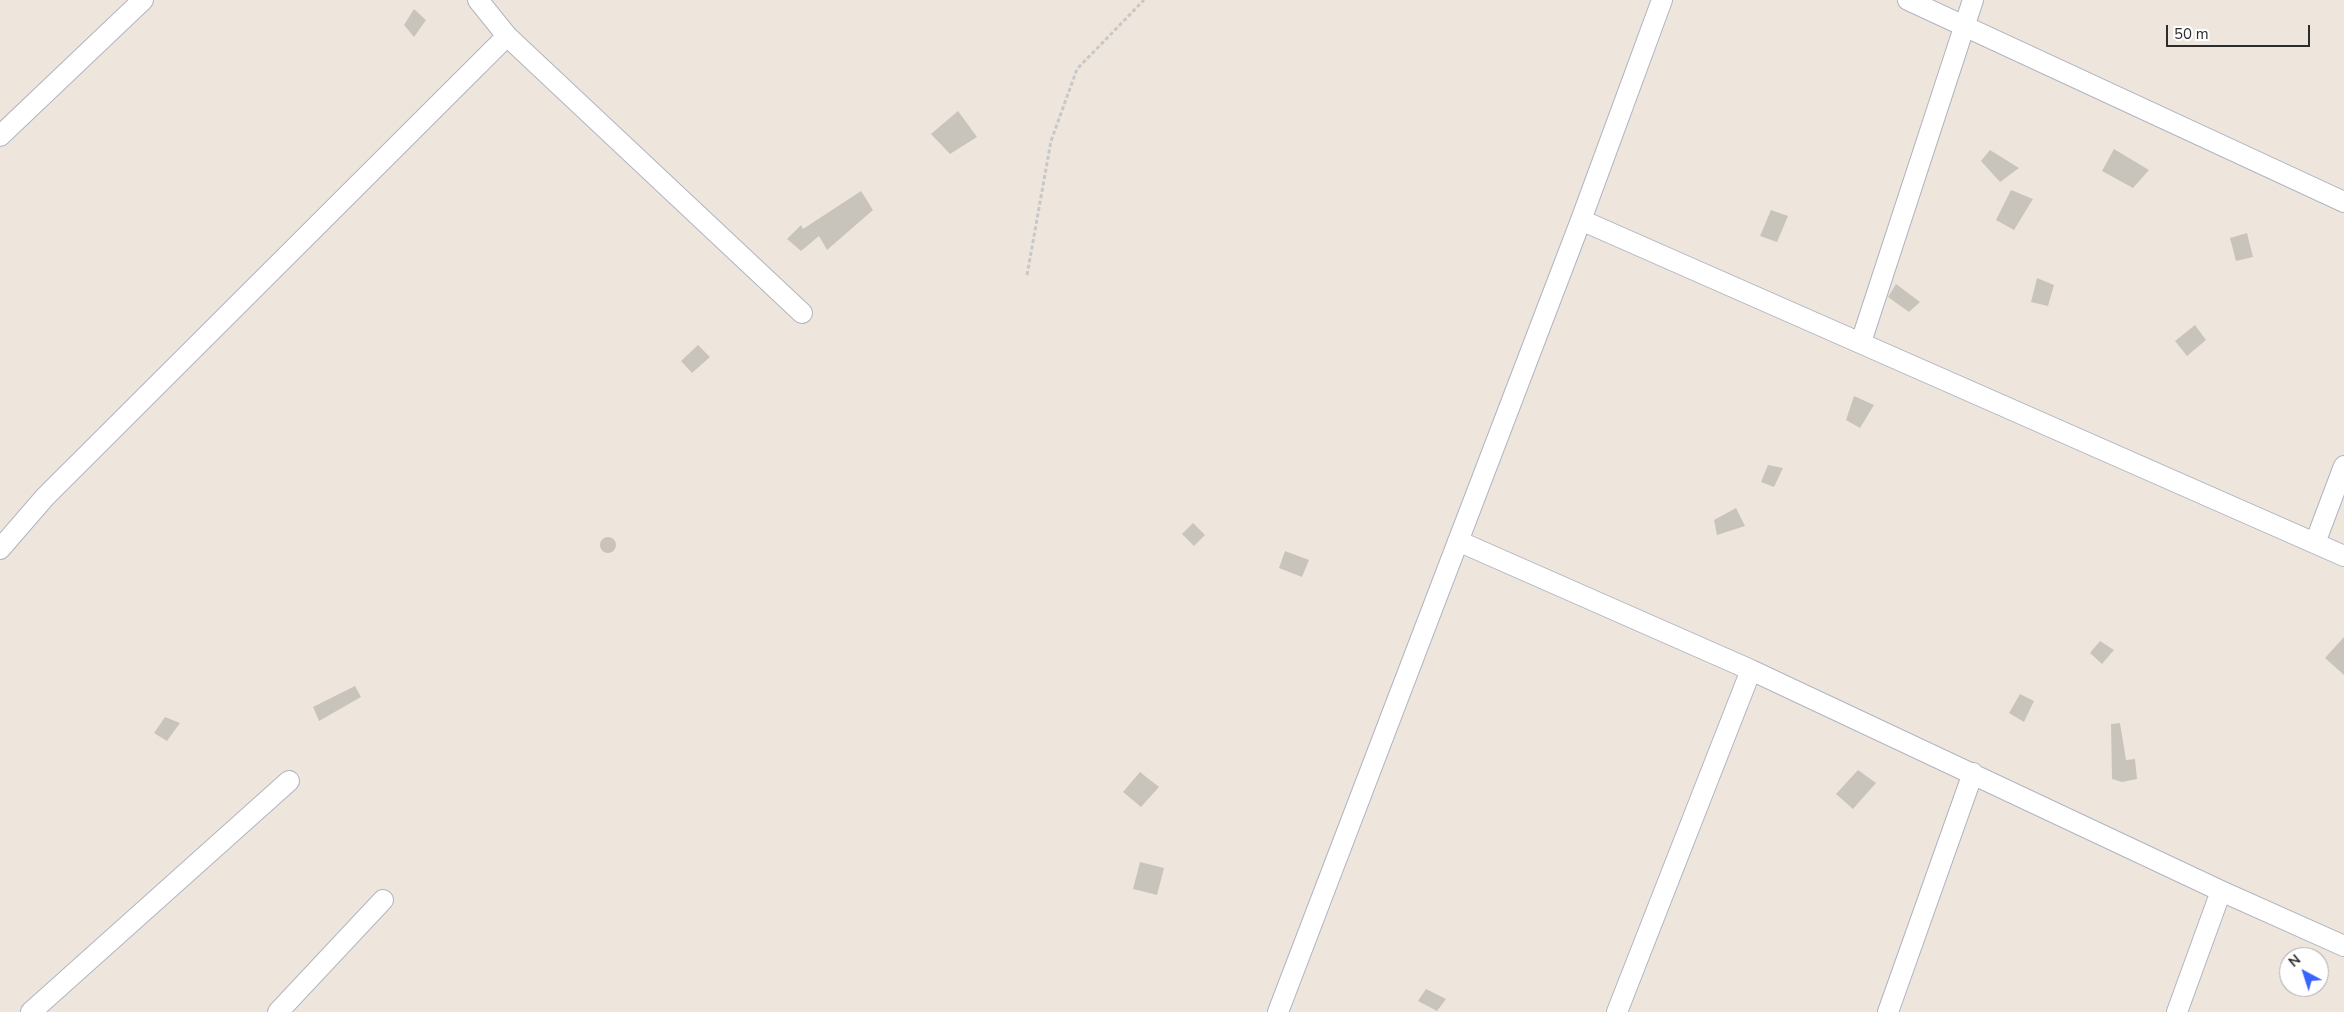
<!DOCTYPE html>
<style>
body{margin:0}
#map{position:relative;width:2344px;height:1012px;overflow:hidden;background:#eee6dd;font-family:"Nunito Sans",sans-serif}
canvas{display:block}
.north{position:absolute;left:2279px;top:947px;width:50px;height:50px;box-sizing:border-box;background:#fff;border:1px solid #ababab;border-radius:50%;rotate:320deg;font-size:14px;font-weight:700;line-height:20px;text-align:center;color:#2c2c2c}
.north::after{content:'';display:block;margin:auto;width:18px;height:22px;background:#3965ff;clip-path:polygon(50% 0,100% 100%,50% 72%,0 100%)}
.scale{position:absolute;left:2166px;top:25px;width:144px;height:22px;box-sizing:border-box;border:2px solid #2c2c2c;border-top:0;padding-left:6px;font-size:15px;line-height:18px;white-space:nowrap;color:#2c2c2c;-webkit-text-stroke:4px #fff;paint-order:stroke}
</style>
<div id="map">
<canvas width="2344" height="1012"></canvas>
<div class="north">N</div>
<div class="scale">50 m</div>
</div>
<script>
const context = document.querySelector('canvas').getContext('2d');
context.lineJoin = 'round';
function fill(path, color) { context.fillStyle = color; context.fill(path, 'evenodd'); }
const poly = rows => new Path2D(rows.map(r => 'M' + r).join(''));
function stroke(path, color, width, dash) { context.strokeStyle = color; context.lineWidth = width; context.lineCap = dash ? 'butt' : 'round'; context.setLineDash(dash || []); context.stroke(path); }
fill(poly([
 [414,9,426,20,414,37,404,25],
 [958,111,977,137,950,154,931,134],
 [2114,149,2149,170,2133,188,2102,171],
 [1990,150,2019,168,2000,182,1981,161],
 [2011,190,2033,199,2014,230,1996,220],
 [861,191,873,210,827,250,819,236,801,251,787,239,801,225,803,229],
 [1771,210,1788,216,1777,242,1760,236],
 [2247,233,2253,257,2236,261,2230,238],
 [2037,278,2054,285,2048,306,2031,302],
 [1896,284,1920,302,1909,312,1888,297],
 [2195,325,2206,340,2187,356,2175,341],
 [698,345,710,357,692,373,681,361],
 [1854,396,1874,405,1860,428,1846,420],
 [1768,465,1783,468,1774,487,1761,482],
 [1736,508,1745,526,1717,535,1714,520],
 [1193,523,1205,535,1194,546,1182,534],
 '600 545a8 8 0 1 1 16 0a8 8 0 1 1-16 0Z',
 [1285,551,1309,560,1302,577,1279,568],
 [2344,637,2344,675,2325,658],
 [2100,641,2114,650,2102,664,2090,653],
 [355,686,361,697,319,721,313,707],
 [2020,694,2034,701,2024,722,2009,713],
 [165,717,180,723,167,741,154,733],
 [2120,723,2126,760,2135,759,2137,779,2122,782,2112,779,2111,724],
 [1858,770,1876,783,1853,809,1836,794],
 [1140,772,1159,787,1141,807,1123,792],
 [1140,862,1164,868,1157,895,1133,889],
 [1426,989,1446,999,1437,1011,1418,1001]
]), '#c9c4bb');
const street = poly([
 [478,0,507,36,802,313],
 [1908,0,2344,202],
 [0,136,143,0],
 [1581,220,2344,556],
 [1861,342,1973,0],
 [1458,541,1751,670,2221,891,2344,946],
 [2315,543,2344,466],
 [0,549,45,497,507,36],
 [31,1012,289,781],
 [278,1012,383,900],
 [1278,1012,1581,220,1662,0],
 [1617,1012,1751,670],
 [1888,1012,1973,773],
 [2177,1012,2221,891]
]);
stroke(street, '#b1b4c0', 22);
stroke(poly([
 [1027,275,1051,141,1077,69,1144,0]
]), '#c8c8c8', 3, [4, 2.5]);
stroke(street, '#fff', 20);
</script>
